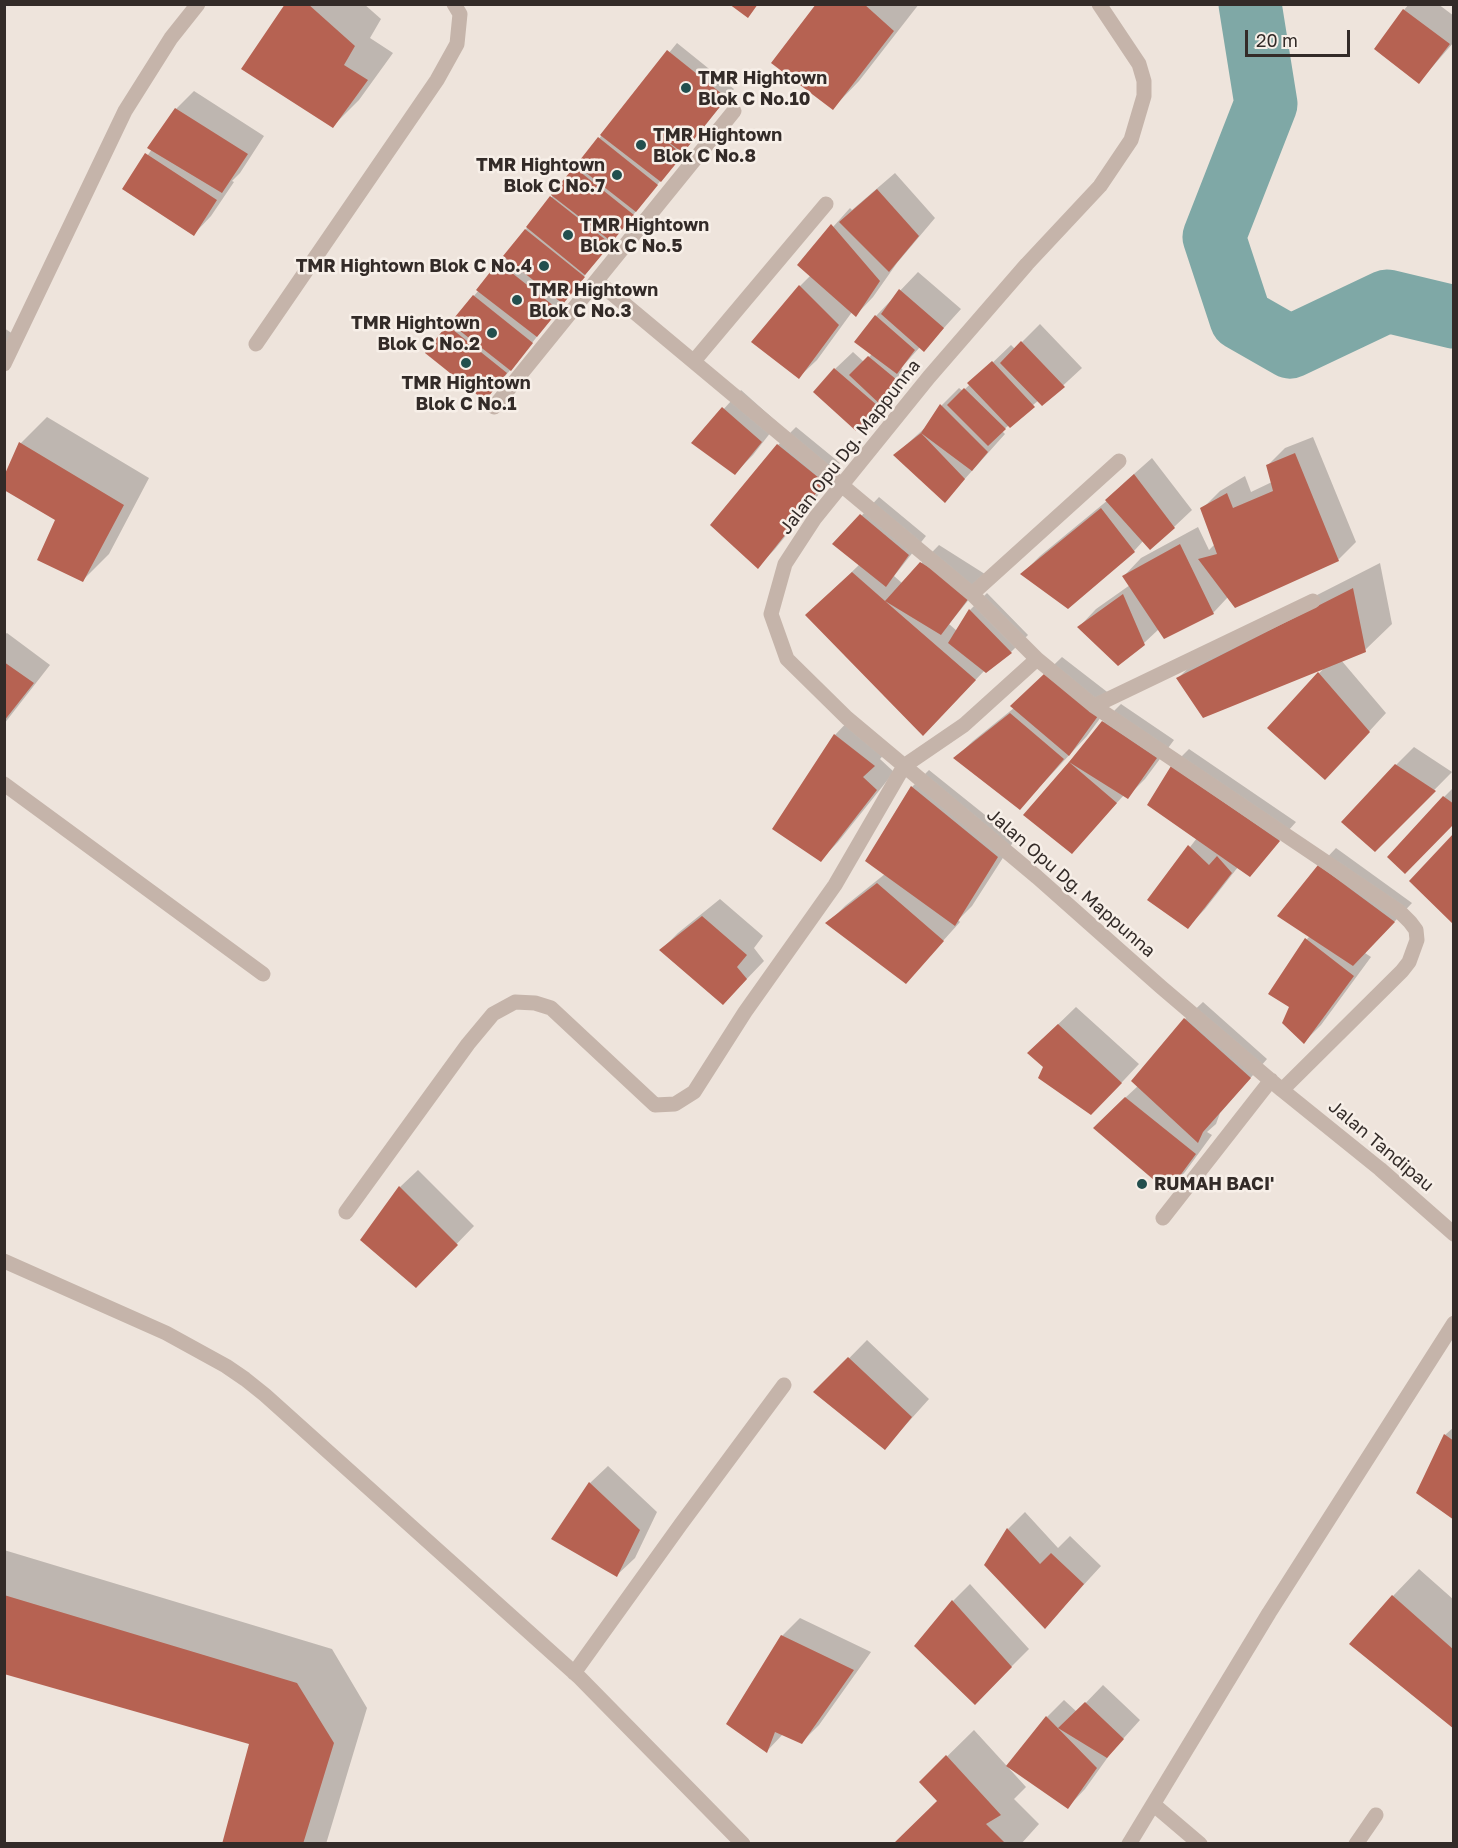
<!DOCTYPE html>
<style>
body{margin:0}
#map{position:relative;width:1458px;height:1848px;overflow:hidden;background:#eee4dc;font-family:"Golos Text",sans-serif}
canvas{display:block}
.frame{position:absolute;inset:0;border:6px solid #332b28;pointer-events:none}
.scale{position:absolute;left:1245px;top:30px;width:105px;height:27px;box-sizing:border-box;border:3px solid #332b28;border-top:0;padding-left:8px;font-size:18px;line-height:21px;white-space:nowrap;color:#332b28;-webkit-text-stroke:4px #f7efe8;paint-order:stroke}
</style>
<div id="map">
<canvas width="1458" height="1848"></canvas>
<div class="frame"></div>
<div class="scale">20 m</div>
</div>
<script>
const context = document.querySelector('canvas').getContext('2d');
context.lineJoin = 'round';
function fill(path, color) { context.fillStyle = color; context.fill(path, 'evenodd'); }
const poly = rows => new Path2D(rows.map(r => 'M' + r).join(''));
function stroke(path, color, width, dash) { context.strokeStyle = color; context.lineWidth = width; context.lineCap = dash ? 'butt' : 'round'; context.setLineDash(dash || []); context.stroke(path); }
function label(font, color, halo, rows, align = 'center') {
  context.font = font + ' "Golos Text",sans-serif'; context.lineWidth = 5; context.setLineDash([]); context.textBaseline = 'middle'; context.strokeStyle = halo; context.fillStyle = color; for (const [text, x, y, turn = 0] of rows) {
    context.save(); context.translate(x, y); context.rotate((+turn || 0) * Math.PI / 180); context.textAlign = isNaN(turn) ? turn : align; if (halo) context.strokeText(text, 0, 0); context.fillText(text, 0, 0); context.restore();
  }
}
fill(poly([
 [286,4,364,4,381,19,370,38,393,53,359,100,333,126],
 [818,4,919,4,859,81,833,108],
 [1409,4,1438,4,1454,16,1454,42,1419,82,1404,10],
 [677,43,734,89,565,300,519,360,485,399,448,326,479,290,478,289,575,168],
 [194,91,264,136,240,173,232,181,234,182,211,216,194,234,125,188,152,149,149,147,176,109],
 [895,173,935,218,897,263,873,297,856,315,852,312,817,360,799,377,800,286,811,275,799,265,850,208,852,210],
 [918,272,961,309,924,350,920,347,901,368,911,376,893,397,881,402,873,411,835,369,853,352,864,362,872,354,876,316],
 [1040,324,1082,368,1043,404,1039,400,1002,431,1005,434,945,501,895,455,928,425,942,405,959,388,963,391,1011,345,1015,349],
 [4,328,13,334,4,349],
 [741,390,778,423,753,455,735,473,693,443],
 [47,417,149,478,109,554,83,580,57,520,4,480,21,443],
 [796,427,840,463,814,501,775,549,758,567,778,445],
 [1313,437,1356,542,1338,560,1228,597,1213,613,1159,629,1144,643,1079,627,1096,609,1130,585,1124,576,1141,558,1198,527,1209,550,1215,544,1202,509,1220,491,1245,476,1251,492,1272,482,1267,466,1285,448],
 [1152,458,1192,510,1174,527,1144,540,1134,551,1022,574,1040,556,1108,500,1125,482],
 [879,497,926,536,894,576,902,583,939,545,988,576,949,624,957,631,970,610,987,593,1028,635,1011,652,985,670,940,717,807,615,860,564,835,544],
 [1380,563,1392,624,1365,650,1341,660,1386,713,1342,761,1269,727,1325,667,1178,678,1205,652],
 [7,633,50,665,4,724,4,635],
 [1062,657,1115,698,1087,736,1020,808,955,758,973,741,1014,708,1029,689],
 [1121,704,1174,740,1145,779,1127,797,1124,795,1072,852,1025,815,1103,722],
 [852,717,891,747,880,759,894,772,838,842,821,860,835,735],
 [1414,747,1452,772,1375,850,1396,765],
 [1189,749,1296,822,1249,875,1238,867,1205,909,1188,927,1149,900,1197,838,1172,766],
 [929,770,1015,839,972,906,958,920,960,922,906,982,828,923,845,906,885,874,912,787],
 [1454,787,1454,823,1444,797],
 [1336,848,1412,903,1365,953,1371,957,1321,1025,1304,1042,1291,1006,1307,939,1310,936,1319,866],
 [720,899,763,936,754,948,764,961,741,985,661,950,678,933],
 [1203,1002,1267,1059,1220,1113,1216,1124,1207,1132,1212,1135,1185,1172,1168,1190,1112,1110,1138,1086,1185,1019],
 [1076,1007,1139,1064,1109,1096,1045,1066,1047,1035],
 [418,1170,474,1226,416,1286,400,1187],
 [867,1340,929,1399,885,1448,816,1392],
 [1454,1427,1454,1518,1445,1435],
 [608,1466,657,1512,635,1558,617,1575,553,1538,590,1483],
 [1025,1512,1058,1548,1070,1536,1101,1566,1045,1627,1008,1529],
 [4,1550,332,1649,367,1708,326,1844,224,1844,251,1743,4,1672],
 [1419,1569,1454,1600,1454,1727,1351,1644,1393,1596],
 [970,1584,1029,1649,975,1703,953,1601],
 [800,1618,871,1652,819,1725,802,1742,783,1734,767,1751,782,1636],
 [1103,1685,1140,1720,1113,1750,1085,1789,1068,1807,1047,1717,1064,1700,1077,1712],
 [974,1730,1026,1787,1014,1799,1039,1824,1021,1844,895,1843,939,1801,921,1782]
]), '#0003');
stroke(poly([
 [1250,4,1266,104,1214,237,1241,319,1290,347,1387,301,1454,317]
]), '#7fa8a6', 63);
fill(poly([
 [285,4,308,4,355,46,344,65,368,80,333,128,241,69],
 [729,4,758,4,748,18],
 [816,4,864,4,894,31,833,110,771,63],
 [1403,9,1450,44,1419,84,1374,49],
 [667,50,727,98,683,153,655,132,683,155,661,182,600,135],
 [175,108,248,154,222,193,147,148],
 [598,137,658,185,636,212,576,165],
 [145,153,217,200,194,236,122,189],
 [574,167,634,215,612,242,551,195],
 [877,189,919,236,889,272,839,222],
 [550,196,611,244,585,275,526,227],
 [831,224,880,281,856,317,797,265],
 [525,229,585,277,563,304,503,256],
 [498,262,559,310,537,337,476,290],
 [799,285,839,325,799,379,751,342],
 [899,289,944,328,924,352,881,314],
 [473,295,533,343,511,371,450,323],
 [875,315,915,350,897,374,854,342],
 [447,325,507,373,485,401,425,353],
 [1021,341,1065,387,1042,406,1000,363],
 [868,356,903,385,884,408,849,375],
 [992,361,1035,407,1010,428,967,383],
 [834,368,878,406,856,431,813,392],
 [964,388,1006,429,988,446,947,405],
 [940,404,988,452,972,471,921,433,965,479,945,503,893,455,921,433],
 [722,407,762,442,735,475,691,443],
 [19,442,124,505,83,582,37,560,55,520,4,490,4,476],
 [777,444,824,482,797,520,758,569,710,525],
 [1295,453,1339,561,1235,608,1198,559,1217,554,1200,508,1227,493,1233,508,1273,491,1266,465],
 [1134,474,1175,528,1150,550,1105,500],
 [1101,508,1135,552,1068,609,1020,574],
 [860,514,909,555,886,587,832,544],
 [1180,544,1214,614,1164,639,1122,576],
 [920,562,972,594,941,635,885,601,976,680,923,736,805,615,852,572,885,601],
 [1353,588,1366,652,1203,718,1176,678],
 [1123,594,1145,645,1118,666,1077,627],
 [969,609,1012,653,986,673,948,643],
 [4,662,34,683,4,721],
 [1318,672,1370,732,1325,780,1267,728],
 [1044,674,1098,716,1069,756,1010,706],
 [1010,713,1064,759,1020,810,953,758],
 [1102,721,1157,758,1128,799,1069,762],
 [834,734,875,766,863,777,877,790,821,862,772,829],
 [1069,762,1117,803,1072,854,1023,815],
 [1395,764,1436,791,1375,852,1341,822],
 [1171,766,1280,841,1250,877,1147,805],
 [911,786,998,857,955,926,865,861],
 [1443,796,1454,804,1454,824,1405,874,1387,857],
 [1454,833,1454,925,1409,881],
 [1188,845,1209,865,1217,856,1232,873,1188,929,1147,900],
 [1318,865,1395,922,1353,966,1277,916],
 [877,883,944,941,906,984,825,923],
 [702,916,747,955,737,967,747,979,723,1005,659,950],
 [1305,938,1354,976,1304,1044,1282,1023,1289,1007,1268,994],
 [1184,1018,1251,1078,1203,1132,1198,1143,1131,1081],
 [1058,1024,1122,1083,1091,1115,1038,1078,1043,1067,1027,1053],
 [1125,1097,1196,1154,1168,1192,1093,1128],
 [399,1186,458,1245,416,1288,360,1240],
 [848,1357,912,1417,885,1450,813,1392],
 [1444,1434,1454,1441,1454,1520,1416,1493],
 [589,1482,640,1530,617,1577,551,1539],
 [1007,1528,1040,1564,1051,1553,1084,1584,1045,1629,984,1565],
 [4,1595,297,1683,334,1743,303,1844,222,1844,249,1744,4,1674],
 [1392,1595,1454,1650,1454,1729,1349,1644],
 [952,1600,1012,1667,975,1705,914,1646],
 [781,1635,854,1670,802,1744,775,1732,767,1753,726,1724],
 [1085,1702,1124,1739,1107,1758,1058,1728],
 [1046,1716,1097,1768,1068,1809,1006,1766],
 [946,1755,1001,1815,986,1824,1006,1844,893,1844,937,1801,919,1782]
]), '#b66252');
stroke(poly([
 [1099,4,1139,64,1144,81,1144,96,1131,140,1100,186,1027,264,929,377,815,518,785,564,771,614,787,659,847,718,1037,877,1161,987,1282,1090,1380,1169,1454,1234],
 [597,281,972,594,1037,659,1094,706,1400,912,1410,922,1416,930,1417,940,1409,962,1402,971,1282,1090],
 [256,344,437,80,457,44,460,14,454,4],
 [694,361,826,204],
 [4,364,125,111,171,38,198,4],
 [494,407,734,111],
 [972,594,1119,461],
 [1094,706,1313,601],
 [4,784,263,974],
 [346,1212,468,1044,493,1014,515,1002,535,1003,551,1008,655,1105,675,1104,694,1092,745,1012,835,885,904,766,964,725,1037,659],
 [1163,1218,1271,1080],
 [4,1261,166,1333,226,1366,245,1379,265,1395,580,1678,743,1844],
 [574,1673,681,1524,784,1385],
 [1153,1804,1200,1844],
 [1129,1844,1269,1613,1454,1323],
 [1356,1844,1376,1815]
]), '#c5b4aa', 15);
for (const [x, y, r, color] of [
 [686,88,6,"#234f4e"],
 [641,145,6,"#234f4e"],
 [617,175,6,"#234f4e"],
 [568,235,6,"#234f4e"],
 [544,266,6,"#234f4e"],
 [517,300,6,"#234f4e"],
 [492,333,6,"#234f4e"],
 [466,363,6,"#234f4e"],
 [1142,1184,6,"#234f4e"]
]) { const dot = new Path2D(); dot.arc(x, y, r, 0, 2 * Math.PI); context.fillStyle = color; context.fill(dot); stroke(dot, '#f7efe8', 2); }
label('bold 18px', '#332b28', '#f7efe8', [
 ["TMR Hightown",698,78],
 ["Blok C No.10",698,99],
 ["TMR Hightown",653,135],
 ["Blok C No.8",653,156],
 ["TMR Hightown",605,165,"right"],
 ["Blok C No.7",605,186,"right"],
 ["TMR Hightown",580,225],
 ["Blok C No.5",580,246],
 ["TMR Hightown Blok C No.4",532,266,"right"],
 ["TMR Hightown",529,290],
 ["Blok C No.3",529,311],
 ["TMR Hightown",480,323,"right"],
 ["Blok C No.2",480,344,"right"],
 ["TMR Hightown",466,383,"center"],
 ["Blok C No.1",466,404,"center"],
 ["RUMAH BACI'",1154,1184]
], 'left');
label('18px', '#332b28', '#f7efe8', [
 ["Jalan Opu Dg. Mappunna",850,447,-52],
 ["Jalan Opu Dg. Mappunna",1071,883,41],
 ["Jalan Tandipau",1381,1146,40]
]);
</script>
